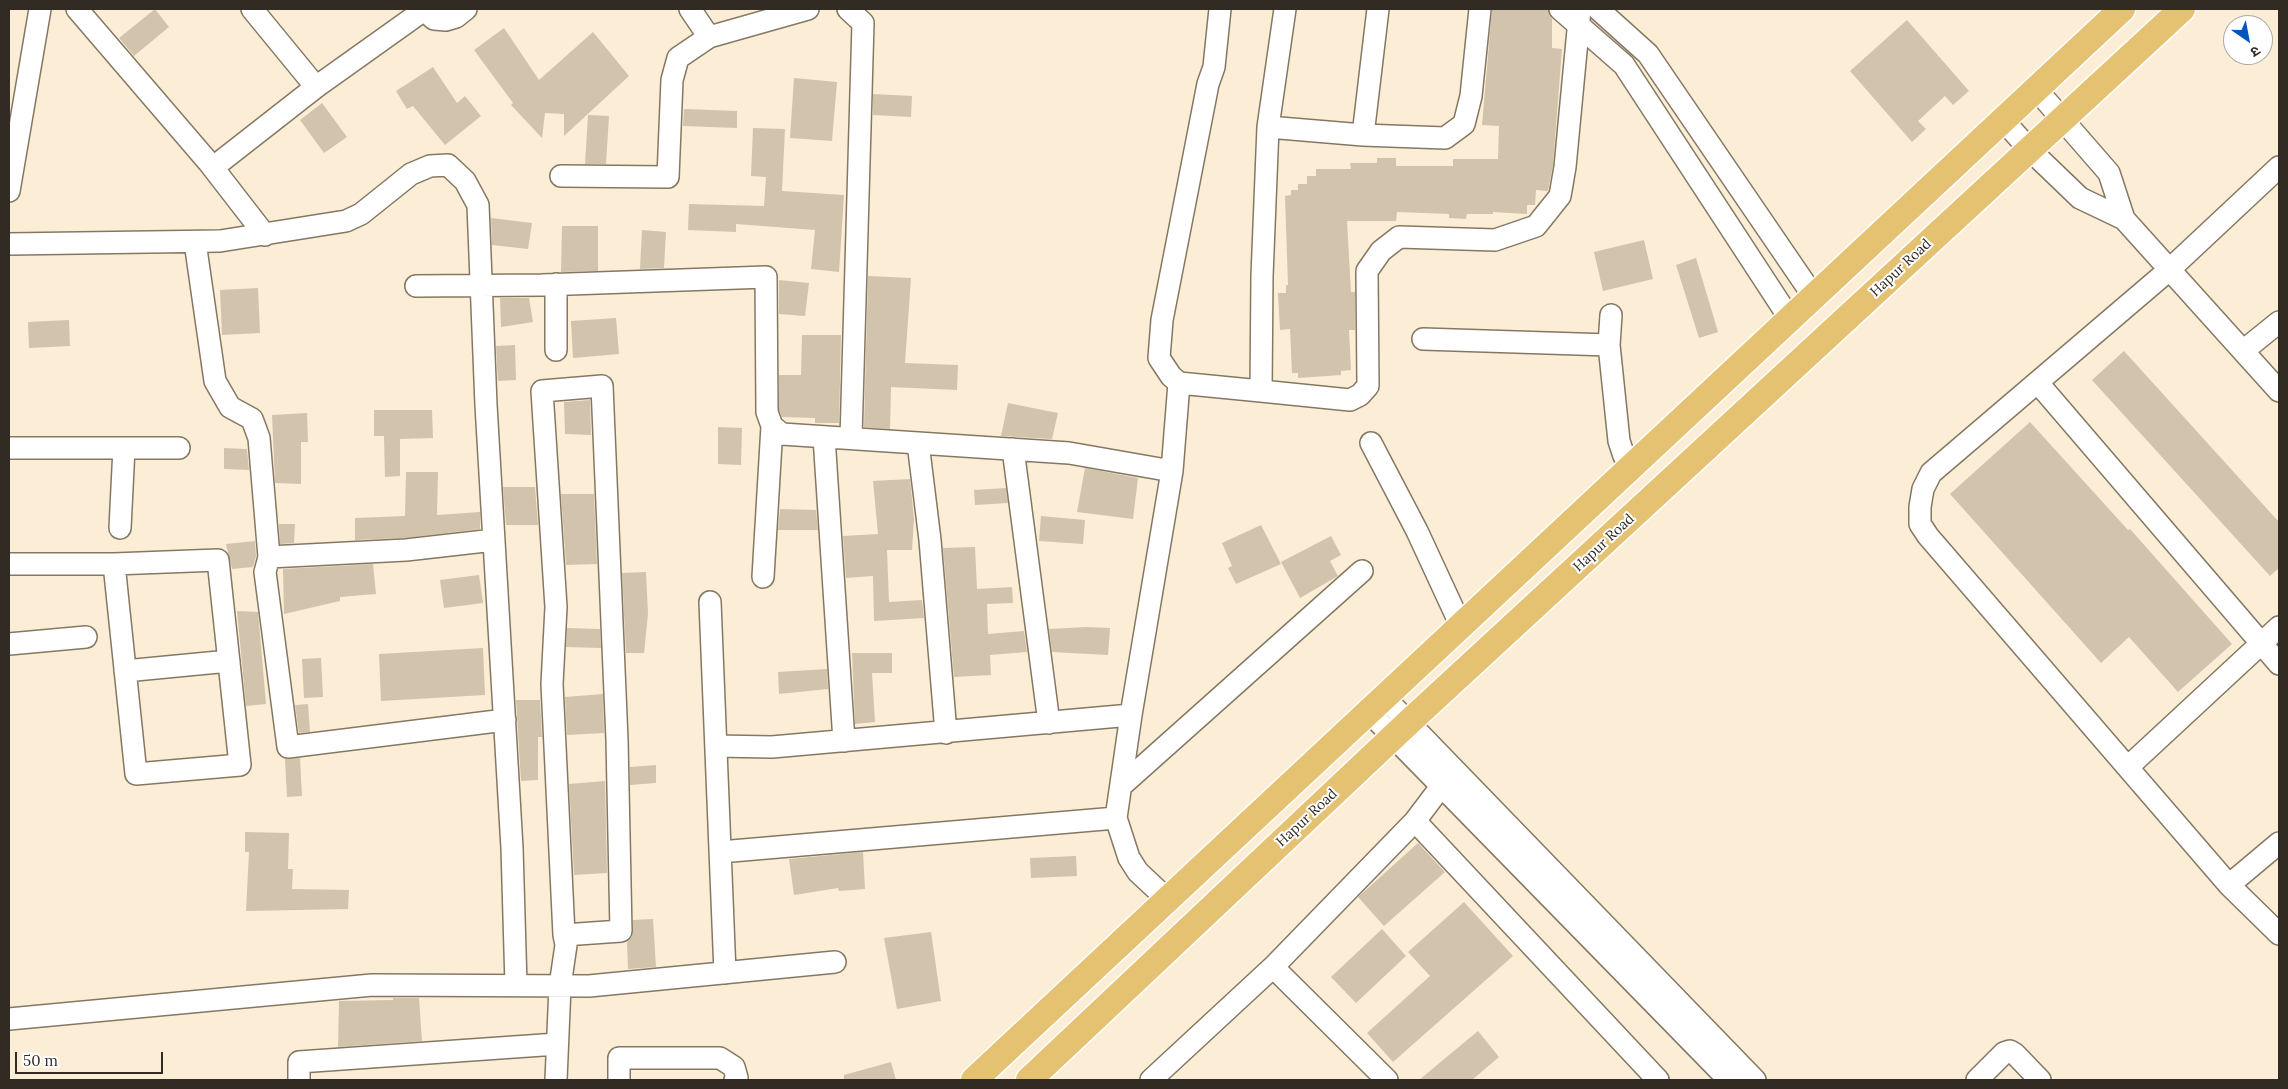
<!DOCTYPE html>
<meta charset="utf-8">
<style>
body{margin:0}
#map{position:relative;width:2288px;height:1089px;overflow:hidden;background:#fcedd6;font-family:Lora,"Noto Sans Devanagari",serif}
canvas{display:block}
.frame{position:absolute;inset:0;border:10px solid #312b23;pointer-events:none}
.north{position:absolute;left:2223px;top:15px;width:50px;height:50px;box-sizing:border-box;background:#fff;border:1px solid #adaaa7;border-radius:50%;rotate:147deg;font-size:14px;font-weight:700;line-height:20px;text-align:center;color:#312b23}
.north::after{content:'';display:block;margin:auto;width:18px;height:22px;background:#0255be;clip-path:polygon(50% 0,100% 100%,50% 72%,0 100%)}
.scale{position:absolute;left:15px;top:1052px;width:148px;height:22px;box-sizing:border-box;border:2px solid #312b23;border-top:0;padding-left:6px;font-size:15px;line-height:18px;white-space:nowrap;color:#312b23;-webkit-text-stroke:4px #fff;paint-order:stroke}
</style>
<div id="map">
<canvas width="2288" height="1089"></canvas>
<div class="frame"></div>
<div class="north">उ</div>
<div class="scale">50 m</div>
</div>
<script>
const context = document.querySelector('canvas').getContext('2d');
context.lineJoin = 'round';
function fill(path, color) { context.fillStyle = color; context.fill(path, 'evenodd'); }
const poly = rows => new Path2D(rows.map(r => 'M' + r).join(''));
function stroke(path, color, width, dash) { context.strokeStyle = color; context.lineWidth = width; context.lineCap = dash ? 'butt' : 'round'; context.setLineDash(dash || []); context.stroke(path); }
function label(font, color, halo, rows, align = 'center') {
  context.font = font + ' Lora,serif'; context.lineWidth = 4; context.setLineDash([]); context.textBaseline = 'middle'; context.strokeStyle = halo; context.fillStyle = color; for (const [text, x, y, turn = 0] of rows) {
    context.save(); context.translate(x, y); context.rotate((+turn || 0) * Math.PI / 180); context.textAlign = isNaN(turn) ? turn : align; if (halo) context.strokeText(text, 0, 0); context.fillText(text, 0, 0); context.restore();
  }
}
fill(poly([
 [155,9,169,27,134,56,119,38],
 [1492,9,1548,9,1552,19,1552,48,1562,49,1553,165,1548,191,1536,190,1535,205,1527,205,1527,214,1493,212,1493,214,1467,214,1466,219,1449,218,1449,214,1397,212,1396,221,1347,221,1351,292,1355,292,1355,330,1349,330,1351,370,1341,371,1341,375,1298,378,1298,373,1292,373,1290,329,1280,330,1278,293,1286,293,1286,285,1288,285,1285,196,1291,195,1291,190,1298,190,1298,184,1307,184,1307,176,1316,176,1316,169,1351,169,1350,163,1377,163,1377,158,1396,158,1396,166,1453,166,1453,159,1498,159,1499,126,1482,125],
 [1907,20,1969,91,1953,105,1945,96,1918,121,1926,129,1912,142,1850,71],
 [504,28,539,80,593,32,629,76,564,136,564,114,545,113,542,138,511,105,513,103,474,50],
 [433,67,457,103,465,96,481,116,445,145,413,106,407,109,396,91],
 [794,78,837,82,832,141,790,138],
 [873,94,912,96,911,117,873,115],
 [322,103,347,137,324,153,300,120],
 [684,109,737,111,737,128,683,126],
 [588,115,609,116,606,164,585,164],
 [753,128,785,129,782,191,844,195,839,272,811,269,815,230,736,224,736,232,688,230,689,204,764,206,766,177,751,176],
 [491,218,532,223,528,249,492,245],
 [562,226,598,226,598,271,561,272],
 [642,230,666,232,664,268,640,269],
 [1644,240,1653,279,1603,291,1594,252],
 [1696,258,1718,332,1699,338,1676,265],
 [868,276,911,278,905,363,958,365,957,390,891,387,890,429,864,427],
 [779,280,809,283,805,316,779,314],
 [258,288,260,333,222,335,220,290],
 [500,298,529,298,533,322,501,327],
 [616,318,619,354,573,358,571,321],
 [69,320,70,346,29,348,28,322],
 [802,335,841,335,839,423,815,423,815,418,782,417,779,410,779,375,801,375],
 [515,345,516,380,498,381,496,346],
 [2124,351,2279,522,2279,568,2270,576,2092,380],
 [590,400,591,435,565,434,564,402],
 [1008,403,1058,413,1052,439,1001,436],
 [374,410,432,410,433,438,400,439,400,476,385,477,384,436,374,436],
 [307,413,308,442,301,442,301,484,275,483,272,415],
 [2030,422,2128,530,2130,529,2232,644,2178,692,2129,637,2101,663,1950,494],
 [718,427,742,428,741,465,718,464],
 [224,448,247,449,249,470,224,469],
 [1085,468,1138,478,1133,519,1077,512],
 [406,472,438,472,437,515,480,512,480,529,405,538,355,540,355,518,405,516],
 [910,479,914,519,912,550,887,550,889,602,922,600,924,618,874,621,873,576,846,578,843,536,878,534,873,481],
 [503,487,535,487,538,525,506,525],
 [1006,488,1008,503,975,505,974,490],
 [561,494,594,494,597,564,566,565],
 [780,509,816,510,818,530,778,530],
 [1041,516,1085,520,1083,544,1039,541],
 [279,524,295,524,294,543,280,544],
 [1261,525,1281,564,1236,584,1228,568,1232,566,1222,543],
 [1331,536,1341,555,1330,561,1338,576,1300,598,1281,562],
 [255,541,256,556,253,567,232,569,226,544],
 [975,547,977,589,1012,587,1013,603,987,604,988,634,1024,631,1027,652,990,655,991,675,954,677,943,548],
 [373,564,376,594,340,597,340,601,284,614,283,569],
 [646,572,648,614,644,653,626,653,622,573],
 [479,575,483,603,444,608,440,580],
 [237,611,258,612,266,704,246,706],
 [1087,627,1110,628,1108,655,1052,652,1049,629],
 [567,628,600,629,601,648,566,647],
 [483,648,485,695,381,701,379,654],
 [852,653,892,653,892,673,872,673,875,722,855,724],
 [321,658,323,697,304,698,302,659],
 [827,669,828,689,779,694,778,672],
 [603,694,604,733,567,735,565,697],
 [516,700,540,700,542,737,538,737,538,780,521,781],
 [308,704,310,732,299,733,295,705],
 [300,758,302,796,287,797,285,759],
 [656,765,656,783,630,785,630,767],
 [605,781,607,873,574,875,569,784],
 [245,832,289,833,288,869,293,869,292,889,349,890,348,909,246,911,249,852,245,852],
 [1418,843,1445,872,1384,926,1358,897],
 [863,852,865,889,839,891,838,888,794,895,789,859],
 [1076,856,1077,876,1031,878,1030,858],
 [1464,902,1513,956,1393,1062,1367,1033,1430,976,1408,952],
 [653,919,656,967,628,969,627,942,632,936,633,920],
 [1382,929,1406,956,1356,1003,1331,977],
 [931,932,941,1001,897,1009,884,938],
 [393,998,419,998,422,1041,338,1047,339,1001,393,1000],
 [1478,1031,1499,1057,1472,1080,1419,1080],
 [891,1062,896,1080,844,1080,844,1075]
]), '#d2c3ad');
const minor = poly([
 [77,9,210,164,215,166,316,87,424,10],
 [252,9,316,87],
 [423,9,434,19,446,20,456,17,466,9],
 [848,9,863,23,851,438],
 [1220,9,1214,67,1208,84,1162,320,1159,358,1171,376,1179,383,1261,391],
 [1285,9,1268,127,1262,276,1261,391,1350,400,1360,395,1368,386,1367,271,1381,251,1399,237,1495,240,1536,226,1560,196,1565,167,1580,9],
 [1560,9,1624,65,1790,319],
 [1598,9,1648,54,1814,297],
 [709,37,808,9],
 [2036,89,2109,173,2124,219],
 [2003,120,2029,149,2080,198,2124,219,2279,391],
 [1268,127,1363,135,1445,138,1464,124,1471,96,1480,9],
 [1363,135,1378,9],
 [210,164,265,235],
 [2279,167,2169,270,1931,473,1923,489,1920,507,1920,524,1928,536,2229,885,2279,934],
 [561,176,668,177,672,80,678,58,709,37,690,9],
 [9,191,40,9],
 [195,242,215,381,230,407,252,419,259,438,269,557,265,572,288,747,505,720],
 [9,244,220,241,346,221,361,214,411,174,430,166,448,165,465,181,478,205,486,405,512,848,516,985],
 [556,284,556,350],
 [416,286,542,285,766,277,767,412,772,426,782,434,1069,453,1172,471],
 [1611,315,1609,345,1619,441,1624,456,1637,463],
 [1423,339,1609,345],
 [2243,351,2279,322],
 [2038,383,2279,664],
 [824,437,844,741],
 [918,443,930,540,946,733],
 [1371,443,1417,531,1461,626],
 [9,448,179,448],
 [1013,449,1049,723],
 [120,528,124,448],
 [269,557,406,550,494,540],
 [9,564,114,564,218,560,240,765,136,774,114,564],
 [763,577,772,426],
 [710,602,725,973],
 [9,644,86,637],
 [125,671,229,661],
 [1384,697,1755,1080],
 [1369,712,1729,1080],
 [716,746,772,747,1131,715],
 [2128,767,2279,627],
 [1121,786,1362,571],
 [1415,821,1658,1080],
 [720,852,1116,818],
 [2229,885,2279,843],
 [1168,900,1138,872,1129,858,1116,818,1131,715,1172,471,1179,383],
 [1273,967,1387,1080],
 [9,1019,372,985,589,986,835,962],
 [299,1080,299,1062,557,1044],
 [556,1080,560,986,566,945,564,935,552,684,556,607,542,391,602,386,617,740,621,931,564,935],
 [619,1080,619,1058,720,1058,734,1067,737,1078,735,1080],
 [1151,1080,1273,967,1415,821,1449,776],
 [1977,1080,2004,1053,2010,1051,2015,1054,2040,1080]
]);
const major = poly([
 [974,1080,2122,9],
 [1029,1080,1409,722,2182,9]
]);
stroke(minor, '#857863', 24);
stroke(major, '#fff', 29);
stroke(minor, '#fff', 21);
stroke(major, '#e5c172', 26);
label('14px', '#312b23', '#fff', [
 ["Hapur Road",1901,268,-43],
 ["Hapur Road",1604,543,-43],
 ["Hapur Road",1307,818,-43]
]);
</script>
